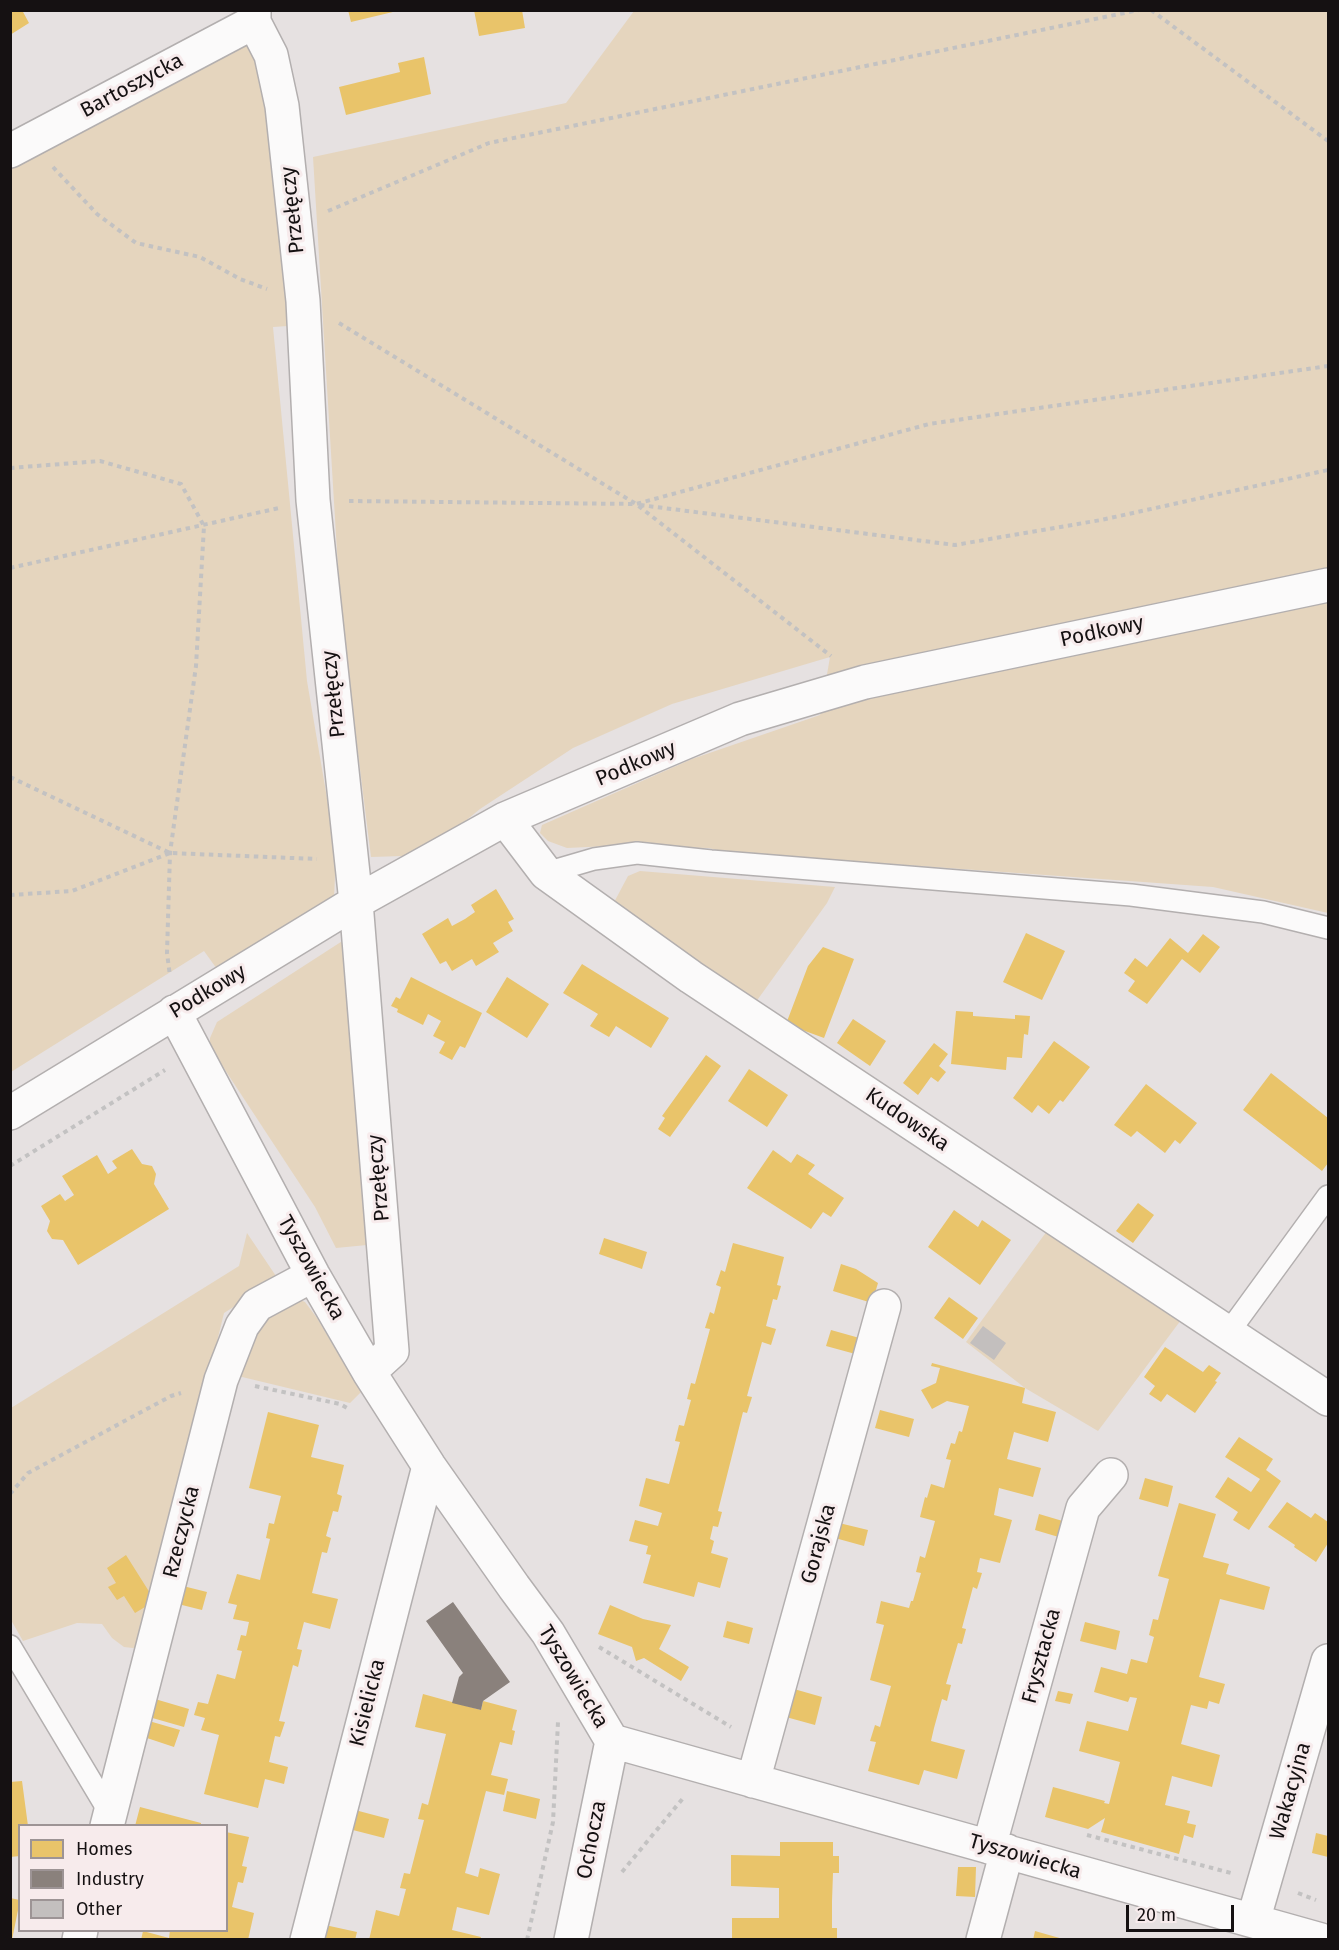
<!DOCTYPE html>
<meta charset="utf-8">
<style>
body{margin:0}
#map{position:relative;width:1339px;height:1950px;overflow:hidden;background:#e6e1e1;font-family:"Fira Sans",sans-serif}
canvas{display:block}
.frame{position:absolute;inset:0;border:12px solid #151112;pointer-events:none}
.legend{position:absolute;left:18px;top:1824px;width:210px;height:108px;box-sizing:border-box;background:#f7ebec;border:2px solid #9d9495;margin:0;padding:8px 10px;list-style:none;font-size:18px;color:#151112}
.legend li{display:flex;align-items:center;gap:12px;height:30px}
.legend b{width:30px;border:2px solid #9d9495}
.scale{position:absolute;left:1126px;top:1905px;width:108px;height:27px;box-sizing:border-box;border:3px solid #151112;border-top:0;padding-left:8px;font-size:18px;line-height:21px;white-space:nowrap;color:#151112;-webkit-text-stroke:4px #f7ebec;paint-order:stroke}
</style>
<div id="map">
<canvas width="1339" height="1950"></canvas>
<div class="frame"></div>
<ul class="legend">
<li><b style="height:16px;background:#e9c46a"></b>Homes</li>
<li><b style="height:16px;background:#8a817c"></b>Industry</li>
<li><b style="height:16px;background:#c3bfbe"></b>Other</li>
</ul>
<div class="scale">20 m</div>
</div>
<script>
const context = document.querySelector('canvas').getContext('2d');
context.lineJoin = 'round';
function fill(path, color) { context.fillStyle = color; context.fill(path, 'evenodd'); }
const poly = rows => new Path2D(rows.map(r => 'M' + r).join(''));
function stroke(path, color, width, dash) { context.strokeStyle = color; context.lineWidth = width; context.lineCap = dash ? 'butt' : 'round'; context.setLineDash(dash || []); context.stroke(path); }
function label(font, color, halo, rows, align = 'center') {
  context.font = font + ' "Fira Sans",sans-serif'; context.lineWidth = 6; context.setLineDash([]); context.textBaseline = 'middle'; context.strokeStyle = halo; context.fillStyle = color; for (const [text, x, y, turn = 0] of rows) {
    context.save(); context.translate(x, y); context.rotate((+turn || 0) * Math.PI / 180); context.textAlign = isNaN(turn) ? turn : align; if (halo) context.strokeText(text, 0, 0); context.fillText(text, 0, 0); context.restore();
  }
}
fill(poly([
 [634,11,1328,11,1328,913,1213,887,724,852,709,848,609,846,567,848,548,841,540,833,542,825,692,759,820,715,830,657,672,704,573,748,480,809,447,836,403,856,371,857,341,617,313,157,566,103],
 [252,42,266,69,288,326,273,327,307,681,336,851,334,899,217,969,204,951,11,1072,11,166,57,146,116,106,187,70,230,55],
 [640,871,835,887,827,903,753,1006,611,908,628,876],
 [347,938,367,1245,336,1248,315,1207,210,1047,210,1038,217,1022],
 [1047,1231,1181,1320,1098,1431,1025,1388,966,1342],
 [247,1233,278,1279,224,1313,142,1649,124,1647,112,1638,102,1624,77,1623,23,1641,11,1620,11,1408,239,1266],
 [293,1297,305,1302,317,1318,361,1392,350,1403,238,1376,249,1333]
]), '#e5d5be');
fill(poly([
 [10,10,22,10,29,23,10,35],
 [348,10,397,10,397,11,351,22],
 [474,10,522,10,525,28,479,36],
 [424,57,431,94,346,115,339,87,400,72,398,63],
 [496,889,514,919,508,922,513,931,493,943,499,952,476,966,472,959,452,971,446,961,440,964,422,934,448,918,452,926,465,919,475,912,471,905],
 [1026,933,1065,951,1042,1000,1003,982],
 [1203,934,1220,947,1200,973,1182,959,1147,1004,1128,991,1135,981,1124,973,1135,958,1147,967,1170,938,1188,953],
 [823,947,854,959,824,1038,786,1024,808,966],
 [582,964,669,1018,651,1048,616,1026,609,1037,590,1026,598,1014,563,993],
 [411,977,482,1013,465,1048,460,1046,452,1060,439,1053,445,1042,433,1036,441,1021,428,1014,423,1025,397,1012,398,1009,391,1006,396,997,400,999],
 [507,977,549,1004,527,1038,486,1012],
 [956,1011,973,1012,973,1016,1015,1019,1015,1015,1030,1016,1028,1035,1024,1034,1022,1058,1007,1057,1006,1070,951,1064],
 [853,1019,886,1041,870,1066,837,1043],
 [1054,1041,1090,1067,1063,1102,1060,1100,1049,1114,1038,1105,1032,1113,1013,1098],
 [934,1043,948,1054,939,1066,946,1072,938,1082,931,1077,918,1095,903,1083],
 [706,1055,721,1066,670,1137,658,1129,665,1118,662,1116],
 [749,1069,788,1095,767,1127,728,1101],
 [1271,1073,1328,1118,1328,1163,1322,1171,1243,1110],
 [1146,1084,1197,1123,1180,1144,1175,1140,1165,1153,1137,1131,1131,1137,1114,1125],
 [132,1149,142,1164,152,1166,156,1174,154,1184,169,1209,78,1265,63,1240,52,1239,47,1231,50,1221,41,1206,60,1194,65,1201,74,1195,62,1176,97,1155,108,1174,117,1168,112,1161],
 [773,1150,791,1163,797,1154,815,1165,808,1174,844,1198,831,1217,823,1212,811,1229,747,1188],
 [1138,1203,1154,1215,1133,1243,1116,1231],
 [954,1210,978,1227,982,1220,1011,1240,980,1285,928,1247],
 [604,1238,647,1252,642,1269,599,1254],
 [733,1243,784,1257,777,1285,781,1286,777,1300,773,1299,766,1326,776,1329,771,1345,762,1342,747,1396,752,1397,747,1413,743,1412,718,1511,722,1512,718,1527,713,1526,710,1539,714,1541,711,1553,728,1558,720,1588,698,1582,694,1597,643,1583,651,1555,646,1554,648,1546,629,1541,635,1520,658,1526,662,1513,639,1506,646,1478,669,1484,680,1442,675,1441,679,1425,684,1426,691,1400,687,1399,691,1383,695,1384,710,1329,705,1328,710,1312,714,1314,721,1287,716,1285,721,1270,725,1272],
 [841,1264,856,1269,878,1283,872,1303,833,1291],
 [949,1297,978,1318,963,1339,934,1318],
 [831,1330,863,1339,859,1355,826,1346],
 [1165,1347,1203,1372,1209,1365,1221,1373,1215,1381,1217,1382,1195,1413,1167,1394,1161,1402,1149,1394,1155,1386,1144,1377],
 [932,1363,1025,1388,1022,1403,1056,1412,1048,1442,1014,1432,1007,1459,1041,1468,1033,1497,999,1488,994,1515,1012,1520,1000,1563,980,1558,977,1572,982,1573,977,1589,973,1587,962,1628,966,1629,962,1644,958,1643,946,1684,951,1685,947,1701,942,1699,934,1728,931,1741,965,1750,957,1779,924,1770,919,1785,868,1771,876,1742,870,1741,875,1725,880,1727,891,1686,870,1680,884,1625,876,1623,881,1601,909,1608,911,1601,913,1601,921,1573,916,1572,920,1556,925,1558,935,1521,920,1517,925,1497,927,1498,931,1484,944,1488,951,1460,946,1459,951,1443,955,1444,959,1431,962,1432,969,1406,947,1401,932,1409,921,1390,936,1383,940,1368,931,1366],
 [880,1410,914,1419,909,1437,875,1428],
 [268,1412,319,1425,311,1457,344,1465,337,1494,342,1496,338,1512,333,1511,326,1536,331,1538,327,1553,322,1552,312,1593,338,1599,330,1629,304,1622,297,1649,302,1650,298,1667,293,1665,279,1721,285,1722,280,1737,275,1736,269,1762,288,1767,284,1784,265,1779,258,1808,204,1794,219,1735,201,1730,205,1718,194,1715,198,1702,208,1704,217,1674,235,1679,242,1651,237,1650,241,1635,246,1636,249,1622,233,1619,237,1605,228,1603,237,1574,260,1580,270,1539,266,1538,269,1523,274,1524,281,1496,249,1488],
 [1239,1437,1273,1459,1266,1470,1281,1481,1249,1530,1233,1520,1238,1512,1215,1497,1228,1477,1251,1492,1260,1479,1225,1457],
 [1145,1478,1173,1486,1168,1507,1139,1499],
 [1287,1502,1311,1518,1315,1513,1328,1522,1328,1543,1316,1562,1294,1547,1295,1545,1268,1527],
 [1179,1503,1216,1514,1203,1557,1229,1564,1226,1574,1270,1587,1264,1610,1220,1599,1199,1677,1225,1684,1219,1704,1209,1701,1207,1709,1191,1705,1181,1744,1220,1755,1212,1787,1172,1776,1165,1805,1190,1811,1187,1823,1196,1825,1193,1838,1184,1835,1179,1854,1101,1832,1105,1818,1088,1829,1045,1817,1053,1787,1105,1801,1104,1803,1109,1804,1120,1762,1079,1751,1087,1721,1128,1731,1137,1698,1130,1697,1128,1702,1094,1692,1101,1667,1127,1674,1131,1659,1147,1663,1154,1637,1149,1635,1153,1619,1158,1620,1169,1579,1158,1576],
 [1039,1514,1066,1522,1062,1538,1035,1530],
 [839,1523,868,1530,864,1546,835,1538],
 [126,1555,155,1601,135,1613,124,1596,117,1600,108,1587,116,1583,107,1568],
 [183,1586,207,1592,202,1610,178,1604],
 [610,1605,643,1619,671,1625,659,1649,689,1667,681,1681,644,1658,636,1661,632,1647,598,1634],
 [727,1621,753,1628,749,1644,723,1637],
 [1085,1622,1120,1631,1116,1650,1080,1641],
 [794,1689,822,1697,815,1725,786,1717],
 [1058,1691,1073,1694,1070,1704,1055,1701],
 [423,1694,481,1710,483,1701,517,1710,512,1730,515,1731,512,1745,500,1742,491,1775,508,1779,504,1795,486,1791,465,1873,478,1877,480,1868,500,1874,489,1915,457,1907,452,1930,481,1937,480,1940,369,1940,376,1910,399,1916,406,1889,400,1888,404,1873,410,1874,424,1820,418,1819,422,1803,428,1805,446,1734,415,1727],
 [155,1699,189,1709,184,1727,149,1717],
 [149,1721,180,1730,174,1747,144,1737],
 [22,1781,28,1826,20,1826,20,1856,10,1857,10,1782],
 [507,1791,540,1799,536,1819,503,1811],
 [140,1807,201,1823,201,1826,135,1826],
 [355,1810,389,1819,384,1838,349,1829],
 [226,1832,249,1837,242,1866,247,1867,243,1883,238,1882,232,1907,254,1913,248,1940,224,1938,223,1940,141,1940,143,1931,169,1938,170,1930,226,1930],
 [1316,1833,1328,1836,1328,1857,1312,1853],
 [780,1842,833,1842,833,1856,839,1856,839,1873,833,1873,832,1901,832,1928,837,1928,837,1940,732,1940,732,1918,779,1918,779,1888,731,1886,731,1855,780,1856],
 [958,1867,976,1867,975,1897,956,1896],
 [10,1898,20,1900,12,1940,10,1940],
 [325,1925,357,1932,355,1940,322,1940],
 [1035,1931,1063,1939,1063,1940,1033,1940]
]), '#e9c46a');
fill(poly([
 [453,1602,510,1682,483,1701,481,1710,452,1703,459,1677,463,1673,426,1621]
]), '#8a817c');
fill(poly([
 [983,1326,1006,1343,994,1360,970,1343]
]), '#c3bfbe');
const service = poly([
 [546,873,594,859,637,853,711,861,1131,895,1263,912,1328,928],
 [1228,1333,1328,1196],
 [10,1646,110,1813]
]);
const minor = poly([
 [254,10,254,22,271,55,282,106,303,301,313,500,356,902,392,1351,369,1372],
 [10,151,254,22],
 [505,819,546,873,691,977,1328,1399],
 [174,1012,313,1275,369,1372,429,1466,514,1587,548,1633,612,1741,1321,1940],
 [10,1113,356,902,505,819,740,719,865,682,1328,585],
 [753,1781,884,1306],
 [107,1826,221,1380,242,1326,257,1305,313,1275],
 [989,1847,1083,1508,1111,1475],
 [1253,1921,1328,1661],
 [79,1940,81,1930],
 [307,1940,429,1466],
 [571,1940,612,1741],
 [983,1940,1007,1851]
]);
stroke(service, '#b3afaf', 24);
stroke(minor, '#b3afaf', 36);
stroke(poly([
 [1151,10,1328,141],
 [53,167,97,214,136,243,200,257,240,279,267,289],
 [328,211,489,143,1139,10],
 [339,323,636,504,831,656],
 [10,468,100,461,181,484,204,526,196,666,170,853,167,953,170,976],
 [349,501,636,504,929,424,1328,366],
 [640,505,955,545,1101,520,1328,470],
 [10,568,279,508],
 [10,777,170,853,317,859],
 [10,895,72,891,170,853],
 [10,1166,165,1070],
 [255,1386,340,1404,349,1409],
 [10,1494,28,1473,171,1396,181,1393],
 [599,1647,731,1727],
 [1087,1835,1231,1873],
 [622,1872,684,1797],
 [1298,1893,1316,1900],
 [527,1940,553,1822,558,1722]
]), '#c3c2c2', 4, [4.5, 4.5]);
stroke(service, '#fbfafa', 21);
stroke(minor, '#fbfafa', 33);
label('21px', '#151112', '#f7ebec', [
 ["Bartoszycka",132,86,-28],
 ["Przełęczy",293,210,-96],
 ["Podkowy",1102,632,-12],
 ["Przełęczy",334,694,-96],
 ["Podkowy",636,764,-23],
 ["Podkowy",208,992,-31],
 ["Kudowska",907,1120,34],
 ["Przełęczy",379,1178,-95],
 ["Tyszowiecka",311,1268,61],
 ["Rzeczycka",182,1532,-76],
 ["Gorajska",819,1544,-75],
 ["Frysztacka",1042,1656,-75],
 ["Tyszowiecka",573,1677,59],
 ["Kisielicka",368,1703,-76],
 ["Wakacyjna",1291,1791,-74],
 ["Ochocza",592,1840,-79],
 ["Tyszowiecka",1025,1857,16]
]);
</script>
